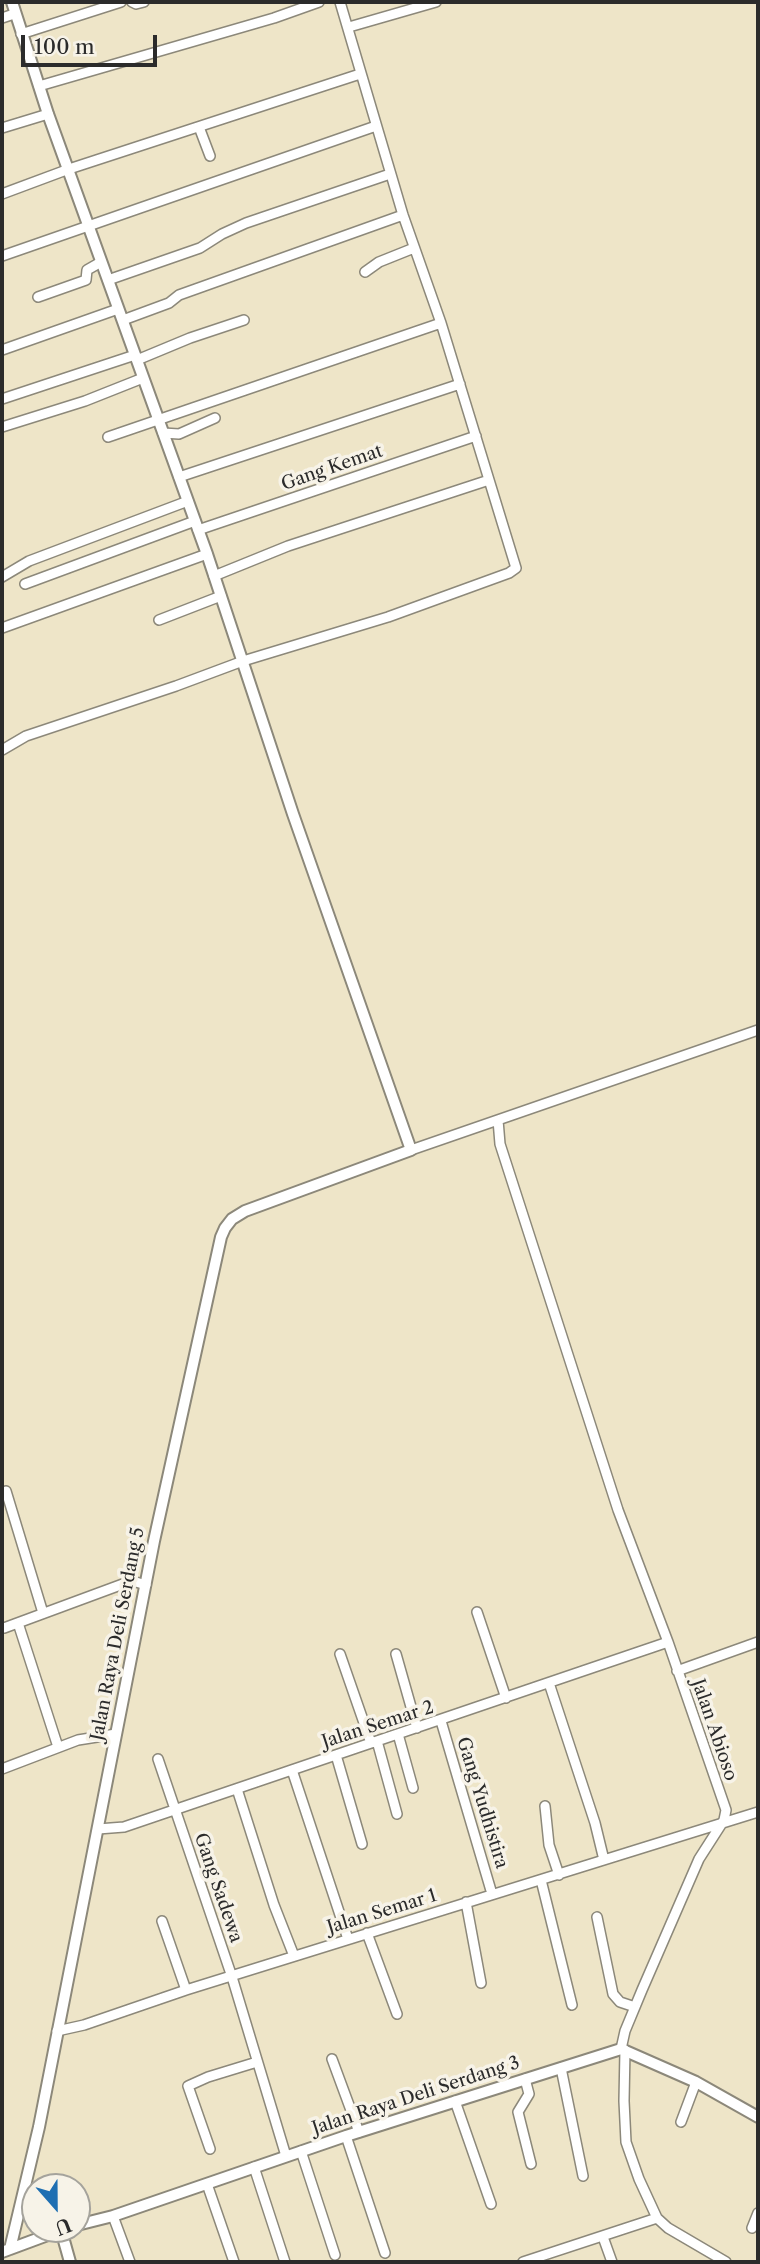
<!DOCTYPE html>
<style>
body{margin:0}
#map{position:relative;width:760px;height:2264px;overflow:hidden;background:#eee5c8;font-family:"Libre Caslon Text",serif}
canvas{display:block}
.frame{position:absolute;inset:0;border:4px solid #2b2b2b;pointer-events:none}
.north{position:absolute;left:21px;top:2173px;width:70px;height:70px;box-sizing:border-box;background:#f7f3e8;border:2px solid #a5a39c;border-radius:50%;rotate:159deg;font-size:19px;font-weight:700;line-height:28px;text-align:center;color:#2b2b2b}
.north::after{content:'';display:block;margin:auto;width:24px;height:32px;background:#1f6fb2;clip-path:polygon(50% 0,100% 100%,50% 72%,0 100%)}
.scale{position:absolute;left:21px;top:35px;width:136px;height:32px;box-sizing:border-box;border:4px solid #2b2b2b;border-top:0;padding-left:9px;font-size:21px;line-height:24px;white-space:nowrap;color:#2b2b2b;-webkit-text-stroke:5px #f7f3e8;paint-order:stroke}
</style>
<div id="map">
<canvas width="760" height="2264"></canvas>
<div class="frame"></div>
<div class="north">U</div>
<div class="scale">100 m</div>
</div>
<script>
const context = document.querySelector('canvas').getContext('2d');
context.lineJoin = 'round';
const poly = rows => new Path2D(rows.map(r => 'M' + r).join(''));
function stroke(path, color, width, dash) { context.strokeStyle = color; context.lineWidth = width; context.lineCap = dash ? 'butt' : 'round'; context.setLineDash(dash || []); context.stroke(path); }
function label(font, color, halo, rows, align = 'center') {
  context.font = font + ' "Libre Caslon Text",serif'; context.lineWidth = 7; context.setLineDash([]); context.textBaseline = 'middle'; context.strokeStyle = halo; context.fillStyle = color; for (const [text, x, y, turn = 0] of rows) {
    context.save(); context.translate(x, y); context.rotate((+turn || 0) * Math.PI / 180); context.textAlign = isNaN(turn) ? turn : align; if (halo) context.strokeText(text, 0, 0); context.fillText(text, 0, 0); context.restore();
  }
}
const minor = poly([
 [132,2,136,4,144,2],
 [2,18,14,14],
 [349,27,436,2],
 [21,34,121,2],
 [39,86,274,18,319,2],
 [199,127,210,156],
 [2,128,48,114],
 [2,194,69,169,360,74],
 [2,256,376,126],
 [365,272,379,262,414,248],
 [108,280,200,248,222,234,246,223,390,174],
 [38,297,86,280,87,270,101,262],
 [123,320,169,303,179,295,403,215],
 [2,350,118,309],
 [137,360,190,338,244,320],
 [2,399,135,355],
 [2,427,85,401,143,378],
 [163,433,179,434,215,418],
 [108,437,441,323],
 [179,477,460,384],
 [198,530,476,436],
 [214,576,288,546,489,480],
 [2,577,29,561,188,501],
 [25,584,195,521],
 [159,620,221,596],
 [2,628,207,554],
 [2,750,26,736,176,686,243,661,388,617,509,573,516,568,441,323,403,215,340,2],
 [498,1120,500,1144,618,1510,668,1642,726,1810,724,1820,699,1859,642,1990,625,2031,621,2049],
 [411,1150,758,1030],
 [6,1491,43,1613],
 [477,1612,506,1698],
 [18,1623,58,1747],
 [4,1628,123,1584,136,1582,146,1585],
 [340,1654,371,1743],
 [396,1654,417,1728],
 [677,1671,758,1642],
 [549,1683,595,1823,604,1860],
 [441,1721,492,1894],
 [398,1734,413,1788],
 [377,1741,397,1814],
 [336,1755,362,1844],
 [158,1759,232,1977,286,2156],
 [2,1769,78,1740,116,1734],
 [292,1770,348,1939],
 [237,1789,274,1905,294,1956],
 [545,1806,549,1845,559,1875],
 [98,1829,124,1827,668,1642],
 [541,1880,572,2005],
 [466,1902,481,1983],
 [597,1917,613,1994,620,2002,635,2007],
 [162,1921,186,1990],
 [367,1933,397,2014],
 [57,2031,84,2025,186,1990,758,1812],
 [332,2059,359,2132],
 [561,2068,583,2176],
 [525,2079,529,2094,518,2112,531,2164],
 [455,2101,491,2204],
 [681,2122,696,2082],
 [346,2136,385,2253],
 [210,2149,188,2086,208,2077,257,2062],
 [301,2151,335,2255],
 [254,2167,285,2262],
 [207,2184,234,2262],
 [113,2216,130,2262],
 [657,2218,668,2228,726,2262],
 [752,2228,758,2213],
 [603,2237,612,2262],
 [523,2262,657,2218,639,2179,626,2142,624,2101,625,2050]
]);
const tertiary = poly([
 [77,2225,113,2216,346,2136,621,2049,696,2082,758,2117],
 [61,2230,70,2262],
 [10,2249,39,2127,154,1541,221,1237,225,1228,232,1219,245,1211,411,1150,293,814,207,554,48,114,12,2],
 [2,2252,64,2229]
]);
stroke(minor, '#8c887a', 12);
stroke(tertiary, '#8c887a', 14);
stroke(minor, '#fff', 9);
stroke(tertiary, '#fff', 10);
label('18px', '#2b2b2b', '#f7f3e8', [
 ["Gang Kemat",332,468,-19],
 ["Jalan Raya Deli Serdang 5",118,1634,-79],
 ["Jalan Semar 2",378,1725,-18],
 ["Jalan Abioso",714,1730,71],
 ["Gang Yudhistira",482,1803,73],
 ["Gang Sadewa",218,1888,71],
 ["Jalan Semar 1",382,1912,-17],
 ["Jalan Raya Deli Serdang 3",416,2096,-18]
]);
</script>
